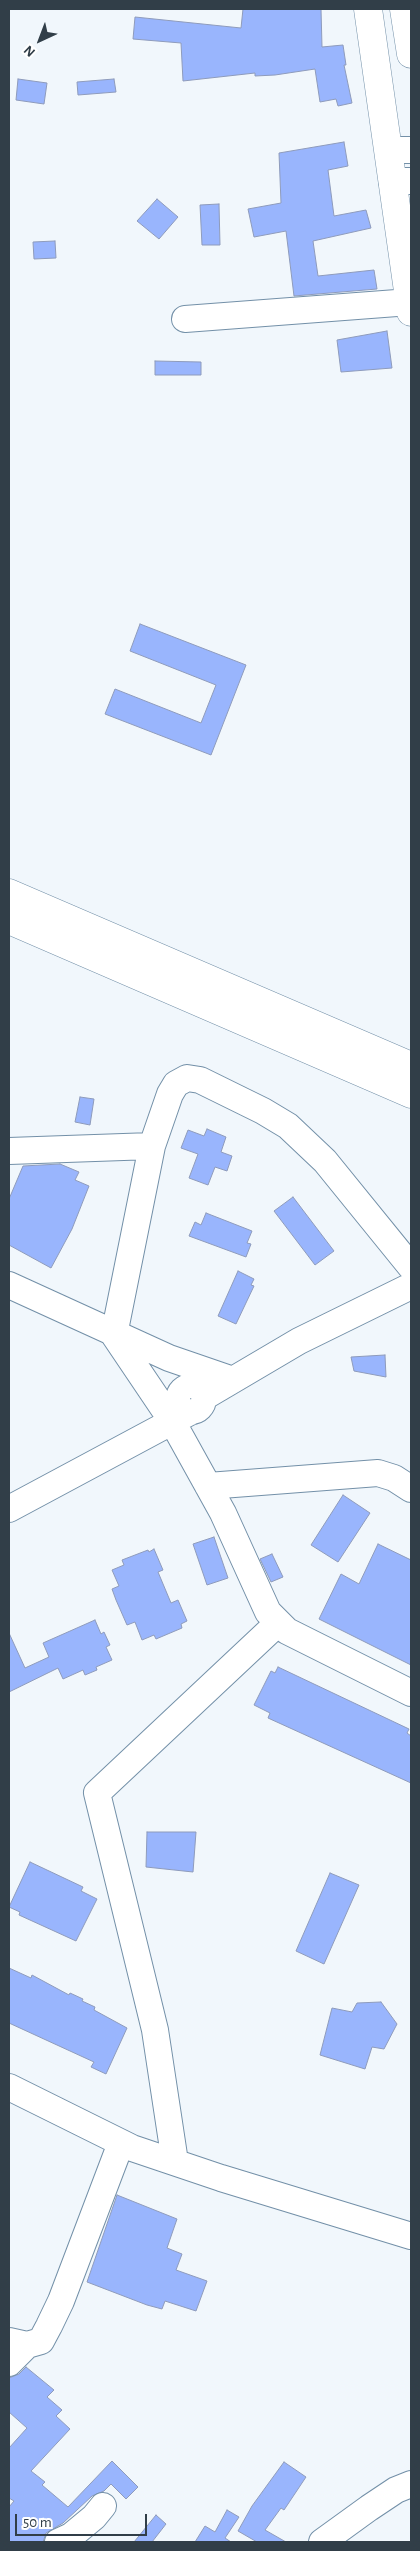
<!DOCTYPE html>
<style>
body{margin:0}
#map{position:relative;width:420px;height:2551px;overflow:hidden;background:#f1f7fc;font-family:"Alegreya Sans",sans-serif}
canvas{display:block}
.frame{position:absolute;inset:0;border:10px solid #313e48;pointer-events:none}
.north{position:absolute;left:15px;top:15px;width:50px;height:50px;-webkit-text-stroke:4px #fff;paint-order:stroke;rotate:223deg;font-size:14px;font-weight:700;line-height:20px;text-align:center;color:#313e48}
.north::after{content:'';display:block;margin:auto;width:18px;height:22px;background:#313e48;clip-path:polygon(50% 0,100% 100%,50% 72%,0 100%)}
.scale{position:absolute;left:15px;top:2514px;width:132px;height:22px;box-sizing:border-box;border:2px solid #313e48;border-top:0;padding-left:6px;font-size:15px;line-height:18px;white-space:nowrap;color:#313e48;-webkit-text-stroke:4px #fff;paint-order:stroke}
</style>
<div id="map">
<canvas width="420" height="2551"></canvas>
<div class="frame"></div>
<div class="north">N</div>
<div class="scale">50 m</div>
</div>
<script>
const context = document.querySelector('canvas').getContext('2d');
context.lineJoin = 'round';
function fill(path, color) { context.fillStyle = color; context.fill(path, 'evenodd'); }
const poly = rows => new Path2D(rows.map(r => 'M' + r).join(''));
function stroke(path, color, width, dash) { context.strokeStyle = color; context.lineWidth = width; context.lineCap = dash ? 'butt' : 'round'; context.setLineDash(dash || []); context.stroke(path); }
const building = poly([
 [243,9,321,9,322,47,343,45,346,65,344,65,352,103,338,106,336,99,320,102,315,69,275,75,255,76,255,73,183,81,181,43,133,39,135,17,241,28,243,9],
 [18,79,47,83,44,104,16,100,18,79],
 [114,79,116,92,78,95,77,82,114,79],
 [344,142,348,166,328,170,334,216,366,210,371,228,313,241,318,276,374,270,377,289,294,296,286,231,254,237,248,209,281,203,279,153,344,142],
 [157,199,178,217,159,239,137,221,157,199],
 [219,204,220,245,202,245,200,205,219,204],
 [55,241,56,258,34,259,33,242,55,241],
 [387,331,392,368,341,372,337,340,387,331],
 [155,361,201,362,201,375,155,375,155,361],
 [140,624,246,665,211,755,105,714,115,689,201,723,216,685,130,651,140,624],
 [80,1097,94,1099,90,1125,75,1122,80,1097],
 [207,1129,226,1137,221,1152,232,1156,227,1171,215,1167,208,1185,189,1178,198,1154,181,1148,188,1130,204,1136,207,1129],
 [60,1164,79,1172,75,1180,89,1186,72,1229,51,1268,9,1245,9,1199,23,1166,60,1164],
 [293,1197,334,1251,315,1265,274,1211,293,1197],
 [206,1213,252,1231,247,1243,251,1244,246,1257,189,1236,195,1222,201,1225,206,1213],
 [238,1271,254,1279,251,1285,254,1286,236,1324,218,1316,238,1271],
 [385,1355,386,1377,354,1371,351,1357,385,1355],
 [343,1495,370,1513,338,1562,311,1545,343,1495],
 [214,1537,228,1578,207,1585,193,1544,214,1537],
 [378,1544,411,1560,411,1665,319,1619,341,1574,359,1584,378,1544],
 [154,1549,163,1570,158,1572,171,1603,178,1600,187,1621,181,1624,182,1628,156,1639,154,1635,142,1640,135,1622,127,1625,116,1600,112,1589,119,1586,112,1570,124,1565,122,1560,148,1550,149,1552,154,1549],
 [272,1554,283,1577,271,1582,260,1559,272,1554],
 [95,1620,101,1634,104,1632,110,1645,106,1647,112,1660,96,1667,97,1670,85,1675,83,1670,63,1679,58,1668,9,1692,9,1633,25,1668,49,1657,43,1643,95,1620],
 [278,1667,409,1729,407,1733,411,1736,411,1783,268,1718,270,1713,254,1705,271,1671,275,1673,278,1667],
 [147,1832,196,1832,193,1872,146,1867,147,1832],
 [30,1862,83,1887,81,1891,97,1899,76,1941,19,1915,20,1912,9,1907,30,1862],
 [330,1873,359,1885,324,1964,296,1951,330,1873],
 [9,1968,31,1978,32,1975,69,1995,70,1993,83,1999,82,2001,95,2007,94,2010,127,2028,106,2074,91,2067,94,2062,9,2023,9,1968],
 [381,2002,397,2024,384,2049,372,2047,365,2069,320,2055,332,2008,352,2012,357,2003,381,2002],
 [117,2195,177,2219,167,2248,182,2254,176,2270,207,2281,196,2311,165,2301,162,2309,147,2305,87,2282,117,2195],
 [26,2367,54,2390,47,2397,62,2410,56,2416,70,2429,31,2471,45,2482,42,2485,68,2507,112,2461,138,2487,126,2499,111,2484,104,2491,92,2496,63,2523,46,2533,43,2542,9,2542,9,2507,14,2501,9,2498,9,2448,27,2428,9,2412,9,2378,19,2374,26,2367],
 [284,2462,306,2477,284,2510,281,2508,265,2530,286,2542,257,2542,238,2531,252,2506,284,2462],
 [227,2510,239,2517,225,2538,231,2542,195,2542,205,2526,215,2532,227,2510],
 [156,2515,166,2524,152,2542,134,2542,156,2515]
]);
fill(building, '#99b5fd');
stroke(building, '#8e9bbb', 1);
const minor = poly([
 [388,150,411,150],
 [392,181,411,181],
 [185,319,410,302],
 [9,1151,152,1146],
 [411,1267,325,1161,288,1126,263,1111,200,1080,187,1078,176,1084,170,1094,152,1146,114,1335,172,1421,223,1513,268,1612,287,1631,411,1693],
 [9,1285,169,1358,233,1380],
 '179 1399a12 12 0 1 1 24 0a12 12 0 1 1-24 0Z',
 [204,1397,299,1341,411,1286],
 [208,1486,378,1473,394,1478,411,1489],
 [9,1509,190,1412],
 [9,2087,132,2148,221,2178,411,2236],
 [175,2162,155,2030,97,1793,278,1623],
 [9,2341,27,2345,41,2341,49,2326,61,2301,121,2143],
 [9,2363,27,2345],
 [58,2542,71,2536,94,2517,103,2506],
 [322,2542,369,2508,396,2490,411,2484]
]);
const major = poly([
 [368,9,411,312],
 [404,9,411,54],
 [9,893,411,1066],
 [9,920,411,1094]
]);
stroke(minor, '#7390a8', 28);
stroke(major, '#7390a8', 29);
stroke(minor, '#fff', 26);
stroke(major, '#fff', 28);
</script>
